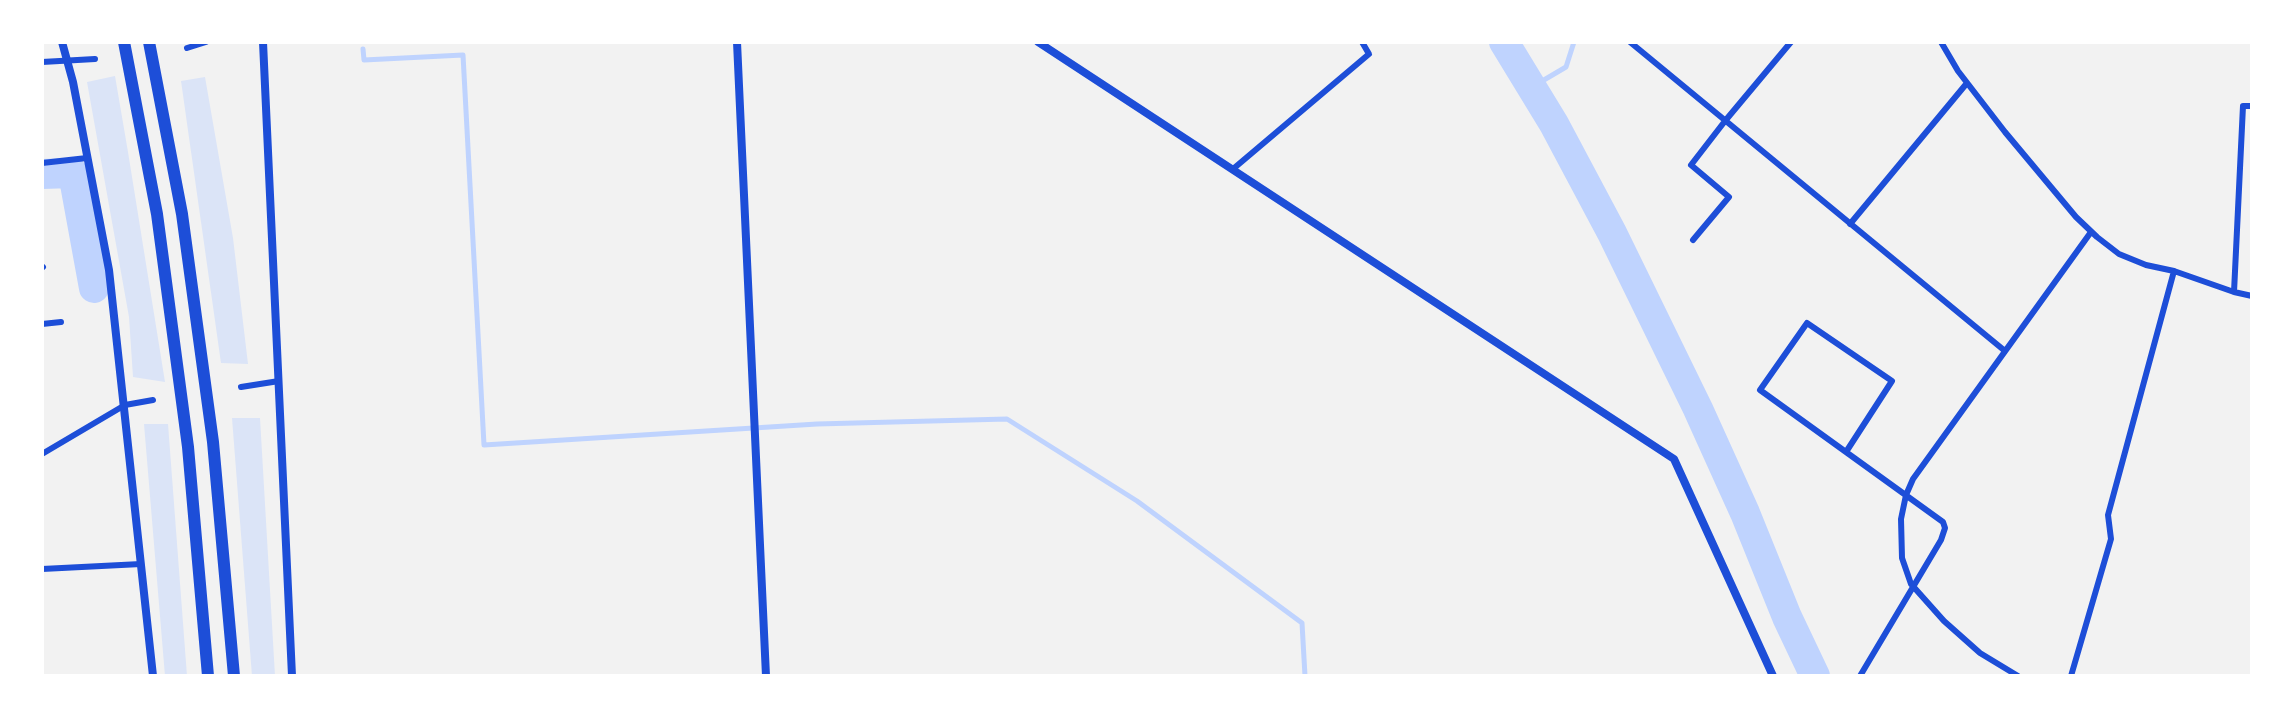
<!DOCTYPE html>
<style>
body{margin:0}
#map{position:relative;width:2294px;height:718px;overflow:hidden;background:#f2f2f2;font-family:"Roboto Condensed",sans-serif}
canvas{display:block}
.frame{position:absolute;inset:0;border:44px solid #fff;pointer-events:none}
</style>
<div id="map">
<canvas width="2294" height="718"></canvas>
<div class="frame"></div>
</div>
<script>
const context = document.querySelector('canvas').getContext('2d');
context.lineJoin = 'round';
function fill(path, color) { context.fillStyle = color; context.fill(path, 'evenodd'); }
const poly = rows => new Path2D(rows.map(r => 'M' + r).join(''));
function stroke(path, color, width, dash) { context.strokeStyle = color; context.lineWidth = width; context.lineCap = dash ? 'butt' : 'round'; context.setLineDash(dash || []); context.stroke(path); }
fill(poly([
 [115,76,128,152,165,382,133,377,129,317,87,82],
 [205,77,233,238,248,364,221,363,181,81],
 [232,418,260,418,275,676,252,676],
 [144,424,168,424,187,676,165,676]
]), '#dbe4f7');
stroke(poly([
 [363,49,364,60,463,55,484,445,817,424,1007,419,1137,501,1302,623,1305,676],
 [1532,87,1566,67,1574,42]
]), '#bfd3fe', 5);
stroke(poly([
 [1504,42,1554,124,1612,233,1698,409,1745,513,1787,617,1815,676],
 [42,174,73,173,94,288]
]), '#bfd3fe', 30);
stroke(poly([
 [1630,42,2005,351],
 [1941,42,1958,71,2005,132,2076,217,2097,237,2119,254,2146,265,2174,271,2234,292,2252,296],
 [187,48,206,42],
 [42,62,95,59],
 [42,163,87,158],
 [1233,169,1369,54,1362,42],
 [1850,224,1967,83],
 [1693,240,1729,197,1691,165,1725,121,1791,42],
 [42,268,43,267],
 [2234,292,2243,106,2252,106],
 [42,324,61,322],
 [241,387,279,381],
 [1846,452,1892,381,1807,323,1760,390,1943,522,1945,528,1941,540,1860,676],
 [42,454,125,405,153,400],
 [42,569,141,564],
 [2018,676,1980,653,1944,621,1911,584,1902,558,1901,519,1906,495,1913,479,2091,232],
 [2071,676,2111,539,2108,515,2174,271]
]), '#1d4ed8', 6);
stroke(poly([
 [62,42,73,82,109,270,153,676],
 [263,42,292,676],
 [737,42,766,676],
 [1038,42,1674,459,1773,676]
]), '#1d4ed8', 8);
stroke(poly([
 [124,42,157,214,188,447,208,676],
 [149,42,182,214,213,442,234,676]
]), '#1d4ed8', 12);
</script>
